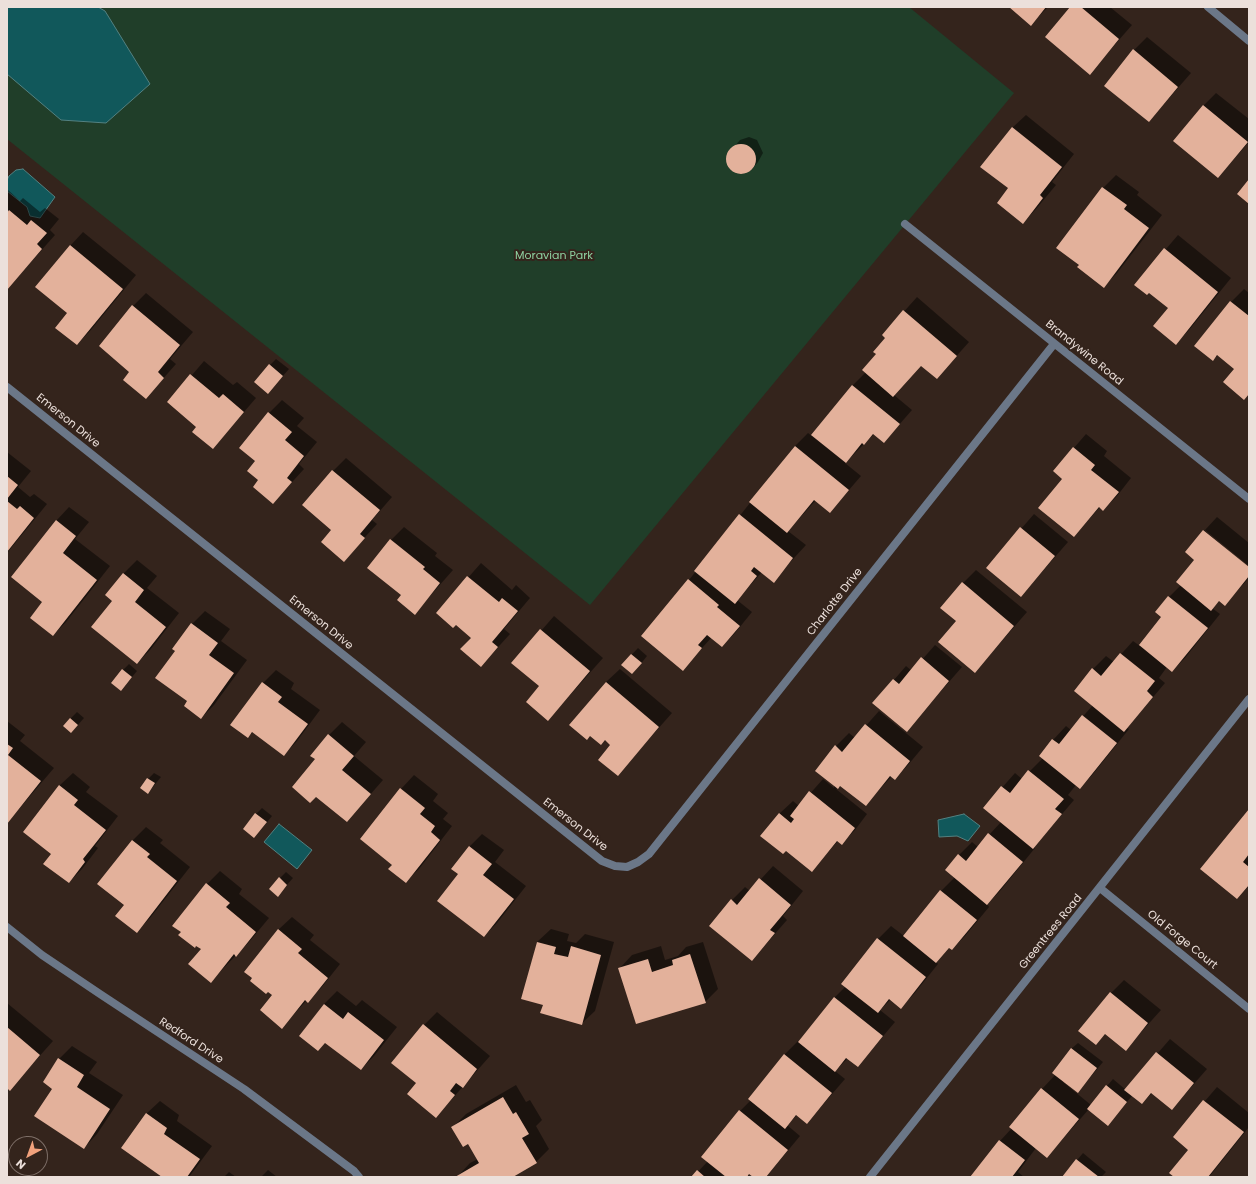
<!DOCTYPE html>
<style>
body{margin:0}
#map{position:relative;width:1256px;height:1184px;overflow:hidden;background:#34241c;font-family:Poppins,sans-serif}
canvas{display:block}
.frame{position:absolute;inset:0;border:8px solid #ece0db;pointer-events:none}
.north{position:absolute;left:8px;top:1136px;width:40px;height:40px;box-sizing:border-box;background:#34241c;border:1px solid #7e6f68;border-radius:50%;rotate:221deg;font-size:11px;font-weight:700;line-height:16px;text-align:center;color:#ece0db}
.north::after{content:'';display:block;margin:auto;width:14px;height:18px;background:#f1a17c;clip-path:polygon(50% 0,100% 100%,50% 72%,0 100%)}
</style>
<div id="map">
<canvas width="1256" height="1184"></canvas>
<div class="frame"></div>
<div class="north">N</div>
</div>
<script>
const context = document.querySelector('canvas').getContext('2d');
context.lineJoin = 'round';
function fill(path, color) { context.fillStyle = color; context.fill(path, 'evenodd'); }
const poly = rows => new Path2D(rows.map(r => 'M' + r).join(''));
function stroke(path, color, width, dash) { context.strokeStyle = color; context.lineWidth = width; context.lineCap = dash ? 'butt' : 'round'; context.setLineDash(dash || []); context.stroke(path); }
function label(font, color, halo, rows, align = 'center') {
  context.font = font + ' Poppins,sans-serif'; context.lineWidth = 4; context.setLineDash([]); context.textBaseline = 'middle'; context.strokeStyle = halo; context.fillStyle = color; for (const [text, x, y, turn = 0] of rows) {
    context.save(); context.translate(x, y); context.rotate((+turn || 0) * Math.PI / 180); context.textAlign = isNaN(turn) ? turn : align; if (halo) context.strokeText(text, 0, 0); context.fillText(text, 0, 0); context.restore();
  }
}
fill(poly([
 [7,7,909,7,1014,93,590,605,7,139]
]), '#203e29');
const water = poly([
 [7,7,98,7,105,11,150,84,106,123,61,120,7,74,7,7],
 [23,169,55,197,40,218,30,216,27,207,7,191,7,180,9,176,16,170,23,169],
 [964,814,980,826,968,841,957,836,939,837,938,820,964,814],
 [279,824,312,850,297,869,264,842,279,824]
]);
fill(water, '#11585b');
stroke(water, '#538181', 1);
fill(poly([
 [1010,7,1048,7,1031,24],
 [1071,7,1110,7,1132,25,1090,73],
 [1147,37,1191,73,1149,121,1134,50],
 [1216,93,1249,119,1249,142,1218,177,1203,106],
 [1026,115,1074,154,1052,182,1056,185,1036,209,1023,223,1009,188,1012,128],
 [749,137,757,140,763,153,758,162,752,169,742,174,733,171,727,159,728,154,740,140],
 [1116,175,1139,192,1137,195,1162,215,1117,273,1104,286,1058,248,1103,188],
 [8,190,20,201,23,198,40,212,45,208,59,219,50,230,55,235,7,289],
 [83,232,136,275,90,331,77,344,69,313,70,246],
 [1178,235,1231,278,1189,330,1176,343,1170,308,1149,292,1135,285],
 [1244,289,1249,293,1249,394,1235,368,1218,355,1213,360,1231,302],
 [146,293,193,332,170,359,176,364,146,398,131,372,133,306],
 [917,297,969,342,937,378,921,365,894,395,912,410,884,442,874,434,845,463,861,476,830,512,816,500,788,531,806,545,773,581,762,572,737,600,752,612,735,633,722,646,712,637,683,669,689,580,795,446,808,433,812,436,852,386,866,372,886,338,883,335],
 [276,359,289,369,274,386,270,365],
 [204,361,233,385,237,382,256,398,213,448,198,426,169,402],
 [282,400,304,418,297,426,317,442,299,464,304,469,273,503,257,461,269,413],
 [1086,434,1107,451,1104,456,1131,478,1117,496,1103,510,1100,507,1074,536,1063,478,1054,471],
 [7,452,31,471,18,487,30,497,34,494,47,504,7,553],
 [346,458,392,497,372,520,377,524,344,560,333,530,333,471],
 [69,507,89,522,75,539,110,566,66,622,53,635,44,602,56,521],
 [1034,514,1068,542,1021,596,987,568],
 [1217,517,1249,543,1249,566,1205,530],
 [404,527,437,553,435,556,453,570,415,613,402,595,391,540],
 [1204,530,1249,568,1249,578,1225,604,1220,600,1212,608,1220,614,1185,658,1172,671,1167,667,1159,678,1165,683,1127,728,1129,729,1093,774,1080,788,1076,785,1068,795,1074,800,1034,847,1035,848,1000,891,987,904,989,907,965,936,952,949,950,947,936,962,938,964,914,994,901,1007,891,999,880,1010,895,1022,858,1066,848,1058,835,1071,845,1079,807,1123,797,1115,787,1125,800,1136,766,1177,754,1177,750,1174,747,1177,693,1177,708,1161,740,1111,751,1100,749,1099,785,1054,798,1041,800,1042,835,997,846,986,843,984,878,939,891,926,904,936,941,891,955,877,959,855,972,842,978,847,1001,822,984,808,1015,773,1022,779,1043,758,1040,755,1053,740,1066,726,1071,730,1093,705,1093,669,1106,656,1114,662,1133,641,1140,646,1163,617,1169,597,1181,585,1195,560,1186,552],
 [137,560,157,576,147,588,179,613,150,650,137,663,114,601,123,574],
 [481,563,512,590,516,585,530,598,504,629,510,634,481,666,472,637,456,624,437,613],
 [976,570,1027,612,975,672,963,583],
 [205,611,230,629,221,641,247,660,214,705,201,718,189,701,176,650,192,624],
 [554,616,603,658,548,720,540,686,513,663],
 [935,645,962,667,907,730,874,703,906,666,912,671],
 [638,648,647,656,639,666,623,664],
 [129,664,137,671,127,683,123,670],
 [620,669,672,713,617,775,612,745,606,682],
 [276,670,294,683,291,689,320,710,297,741,284,755,253,732,248,737,263,683],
 [879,711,923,747,908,765,895,779,892,776,865,805,841,785,836,789,867,814,855,830,842,843,838,841,812,870,779,814,793,801,799,806,823,779,834,788,836,746,849,733,855,738],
 [77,712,84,718,77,726,70,719],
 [7,721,25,735,20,741,54,768,7,823],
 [342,722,366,742,354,756,383,780,347,821,316,759,329,735],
 [73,773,90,787,86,792,118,816,95,846,98,848,82,869,69,882,52,854,59,786],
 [154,773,161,777,148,793,148,779],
 [414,775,438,794,433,801,448,813,443,819,452,826,419,869,405,882,393,865,361,839,401,789],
 [262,808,272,816,260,831,256,814],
 [1249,810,1249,886,1237,898],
 [146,827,163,840,160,843,190,867,150,918,137,931,125,905,99,884,133,840],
 [482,834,504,850,495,862,526,886,497,923,484,936,459,874,469,847],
 [773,866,803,891,783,916,787,920,752,960,732,900,745,887,750,891],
 [220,871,242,889,239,894,269,918,249,942,211,981,202,949,182,932,207,884],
 [286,872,293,878,278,895,280,878],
 [292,917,314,935,310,940,340,964,321,988,307,1000,282,1027,273,995,278,930],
 [551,929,569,934,567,941,576,943,585,934,614,942,595,1011,581,1024,544,1004,522,998,537,942],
 [703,942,718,989,705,1002,619,969,632,955,661,946,665,960,678,956,686,947],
 [1124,980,1161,1010,1126,1049,1106,1033,1096,1044,1111,993],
 [337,991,356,1006,362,1000,397,1027,374,1056,361,1069,326,1042,318,1050,324,1004],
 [7,1003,53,1041,10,1089,7,1087],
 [437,1012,490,1056,436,1117,417,1083,424,1025],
 [1170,1039,1207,1069,1172,1109,1152,1093,1142,1103,1132,1096,1108,1124,1089,1109,1047,1157,1036,1148,1018,1172,1024,1177,971,1177,1000,1141,1012,1128,1042,1089,1056,1074,1071,1049,1078,1043,1103,1062,1078,1092,1064,1081,1063,1082,1091,1105,1113,1079,1126,1090],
 [72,1046,97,1062,89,1073,123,1095,97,1134,84,1148,53,1088,59,1059],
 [516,1085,526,1102,530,1100,542,1120,536,1126,549,1149,536,1162,511,1177,457,1177,470,1163,478,1159,468,1143,453,1127,466,1114],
 [1217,1087,1249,1113,1249,1127,1209,1177,1176,1177,1190,1149,1174,1137],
 [160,1101,179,1115,177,1121,212,1146,189,1177,164,1177,146,1114],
 [1083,1153,1106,1172,1101,1177,1063,1177],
 [268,1170,277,1177,261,1177],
 [229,1172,236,1177,224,1177]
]), '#0007');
fill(poly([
 [1009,7,1046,7,1031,26],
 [1070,7,1081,7,1119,39,1090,75,1045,37],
 [1133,49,1178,87,1149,122,1104,86],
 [1203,105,1248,142,1218,178,1173,141],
 [1012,127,1062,167,1040,195,1043,198,1023,224,997,203,1008,188,980,167],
 '726 159a15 15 0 1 1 30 0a15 15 0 1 1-30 0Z',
 [1249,179,1249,204,1237,194],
 [1102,187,1127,205,1124,209,1149,228,1104,288,1077,267,1079,265,1056,248],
 [9,210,27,225,31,220,47,233,37,244,42,249,7,290,7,213],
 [70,245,123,289,77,345,55,328,67,313,35,287],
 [1164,248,1218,292,1176,345,1153,326,1168,308,1149,293,1147,295,1134,285],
 [1230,301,1249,316,1249,394,1244,400,1223,382,1234,369,1217,355,1213,361,1194,346],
 [132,305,180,345,158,372,164,378,146,399,123,380,129,372,99,346],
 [903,310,957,356,937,379,921,366,893,397,862,370,876,354,873,352,885,338,882,335],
 [269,364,283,376,268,394,254,382],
 [190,374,219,398,223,394,244,412,213,449,192,432,196,427,167,402],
 [852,385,900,424,884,443,873,434,864,445,862,443,846,463,811,435],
 [268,412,292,432,285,440,304,456,287,478,292,482,273,504,253,487,258,480,247,471,255,461,239,448],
 [795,446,849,490,830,513,814,500,787,533,749,502],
 [1073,447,1095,465,1091,470,1119,492,1103,511,1099,507,1074,537,1038,508,1062,479,1053,471],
 [332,470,380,510,360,534,365,538,344,562,321,542,331,530,302,505],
 [7,476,18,485,7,499],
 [7,501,17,509,20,506,34,518,7,552],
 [739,514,793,558,774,583,754,567,751,571,757,576,735,604,694,571],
 [56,520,76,536,63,553,97,580,53,636,30,618,42,602,11,577],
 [1020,527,1055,556,1021,597,986,568],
 [1203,530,1249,567,1249,576,1225,606,1219,601,1211,611,1176,582,1194,560,1185,552],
 [390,539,425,567,423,569,440,583,415,615,397,600,401,595,367,568],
 [123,573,144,590,135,602,166,627,137,664,91,627,112,601,105,595],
 [467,576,499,602,502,598,518,611,492,642,498,647,481,667,460,649,471,638,456,625,453,628,436,613],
 [688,579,719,605,717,607,740,626,722,647,707,635,698,645,702,648,683,671,641,636],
 [962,582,1014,626,975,673,938,642,956,621,940,608],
 [1168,596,1208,628,1172,672,1139,645,1161,617,1155,612],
 [191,623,218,643,209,655,234,673,201,719,184,706,187,701,155,678,175,651,172,649],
 [540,629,590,671,548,721,526,702,539,686,511,663],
 [1120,653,1155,681,1147,691,1153,697,1124,732,1074,691,1092,668,1101,676],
 [631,654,642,663,632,674,621,665],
 [921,657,949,681,907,732,872,703,893,679,899,684],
 [122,669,132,677,121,691,111,683],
 [262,682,282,697,278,702,308,724,284,756,252,732,248,738,230,725],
 [606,682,659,727,618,776,598,760,610,745,605,740,601,745,590,736,587,740,569,725],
 [1082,715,1117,743,1080,789,1039,756,1052,739,1059,744],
 [70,718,78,725,71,733,63,726],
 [865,724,910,761,895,780,890,776,866,806,840,786,838,789,815,771,835,745,842,752],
 [328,734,354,756,342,770,371,794,347,822,316,797,310,803,292,787,315,759,310,756],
 [7,744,13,748,8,755,41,781,7,824],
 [1028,770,1064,799,1055,809,1062,814,1033,849,983,808,1001,786,1010,793],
 [147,778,155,783,148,794,140,788],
 [59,785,78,800,74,805,106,830,83,859,85,862,69,883,43,864,51,854,23,832],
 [400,788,425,808,420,814,435,826,431,832,440,840,406,883,388,869,392,865,360,839],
 [809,791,855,828,842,845,837,841,812,872,786,851,783,854,760,836,779,813,791,823,794,819,790,816],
 [1249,809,1249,854,1243,862,1249,867,1249,885,1237,899,1200,869],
 [255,813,267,822,254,838,243,829],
 [988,833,1023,862,987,905,945,870,958,854,966,861],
 [132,840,150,854,147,857,177,881,137,933,115,916,124,905,97,884],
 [469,846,492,864,483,875,514,899,484,937,437,901,458,874,451,869],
 [279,877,287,885,278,897,269,889],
 [759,878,791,905,770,930,775,933,752,961,709,926,731,899,737,905],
 [206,883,230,903,226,907,256,932,236,957,234,954,211,983,188,964,201,949,196,946,195,948,178,935,181,932,172,926],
 [940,890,977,920,952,950,949,948,936,963,903,936],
 [278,929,302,949,298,953,328,978,308,1003,305,1000,282,1029,260,1010,272,995,268,992,266,994,250,981,252,978,244,972],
 [877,938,926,977,901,1009,889,999,878,1013,841,984],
 [537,942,556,947,554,954,568,957,571,946,601,955,582,1025,540,1013,543,1005,521,999],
 [690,954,706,1003,636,1024,618,968,648,959,652,972,673,965,672,960],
 [1110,992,1148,1023,1126,1051,1105,1034,1096,1045,1078,1031],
 [834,997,883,1036,858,1067,846,1058,835,1072,798,1042],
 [324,1004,343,1019,348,1012,384,1040,361,1070,325,1043,318,1051,299,1036],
 [423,1024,477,1069,463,1088,456,1083,450,1091,455,1095,436,1118,407,1094,416,1083,391,1063],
 [7,1027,40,1055,10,1091,7,1088],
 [1071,1048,1097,1068,1078,1093,1052,1073],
 [1156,1052,1194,1083,1172,1110,1151,1093,1142,1104,1124,1090],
 [784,1054,832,1093,807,1124,796,1115,785,1129,748,1099],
 [58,1058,84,1075,77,1087,110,1109,84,1149,34,1116,52,1089,43,1082],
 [1106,1085,1127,1102,1108,1126,1087,1109],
 [1041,1088,1079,1119,1047,1158,1009,1127],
 [503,1097,513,1114,516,1112,529,1134,522,1138,537,1163,513,1177,455,1177,479,1163,468,1144,463,1147,451,1127],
 [1203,1100,1244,1132,1208,1177,1174,1177,1169,1173,1188,1150,1173,1137],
 [739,1110,788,1150,766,1177,753,1177,749,1174,747,1177,726,1177,701,1157],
 [146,1113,167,1128,164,1134,200,1159,187,1177,162,1177,121,1148],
 [999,1140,1025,1160,1012,1177,970,1177],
 [1076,1159,1099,1177,1062,1177],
 [697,1170,705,1177,691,1177]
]), '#e3b19b');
stroke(poly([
 [1208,7,1249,41],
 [905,224,1249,499],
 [7,387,602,861,615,866,627,867,638,862,649,854,1054,344],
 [1100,888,1249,1009],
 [7,927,42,955,100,994,244,1089,354,1171,359,1177],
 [870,1177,1249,699]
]), '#6b7788', 8);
label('11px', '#8ed1a1', '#34241c', [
 ["Moravian Park",554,256]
]);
label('11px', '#ece0db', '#34241c', [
 ["Brandywine Road",1084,353,39],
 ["Emerson Drive",68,421,39],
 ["Charlotte Drive",835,602,-52],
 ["Emerson Drive",321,623,39],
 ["Emerson Drive",575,825,38],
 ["Greentrees Road",1051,932,-51],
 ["Old Forge Court",1182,940,39],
 ["Redford Drive",191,1041,33]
]);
</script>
